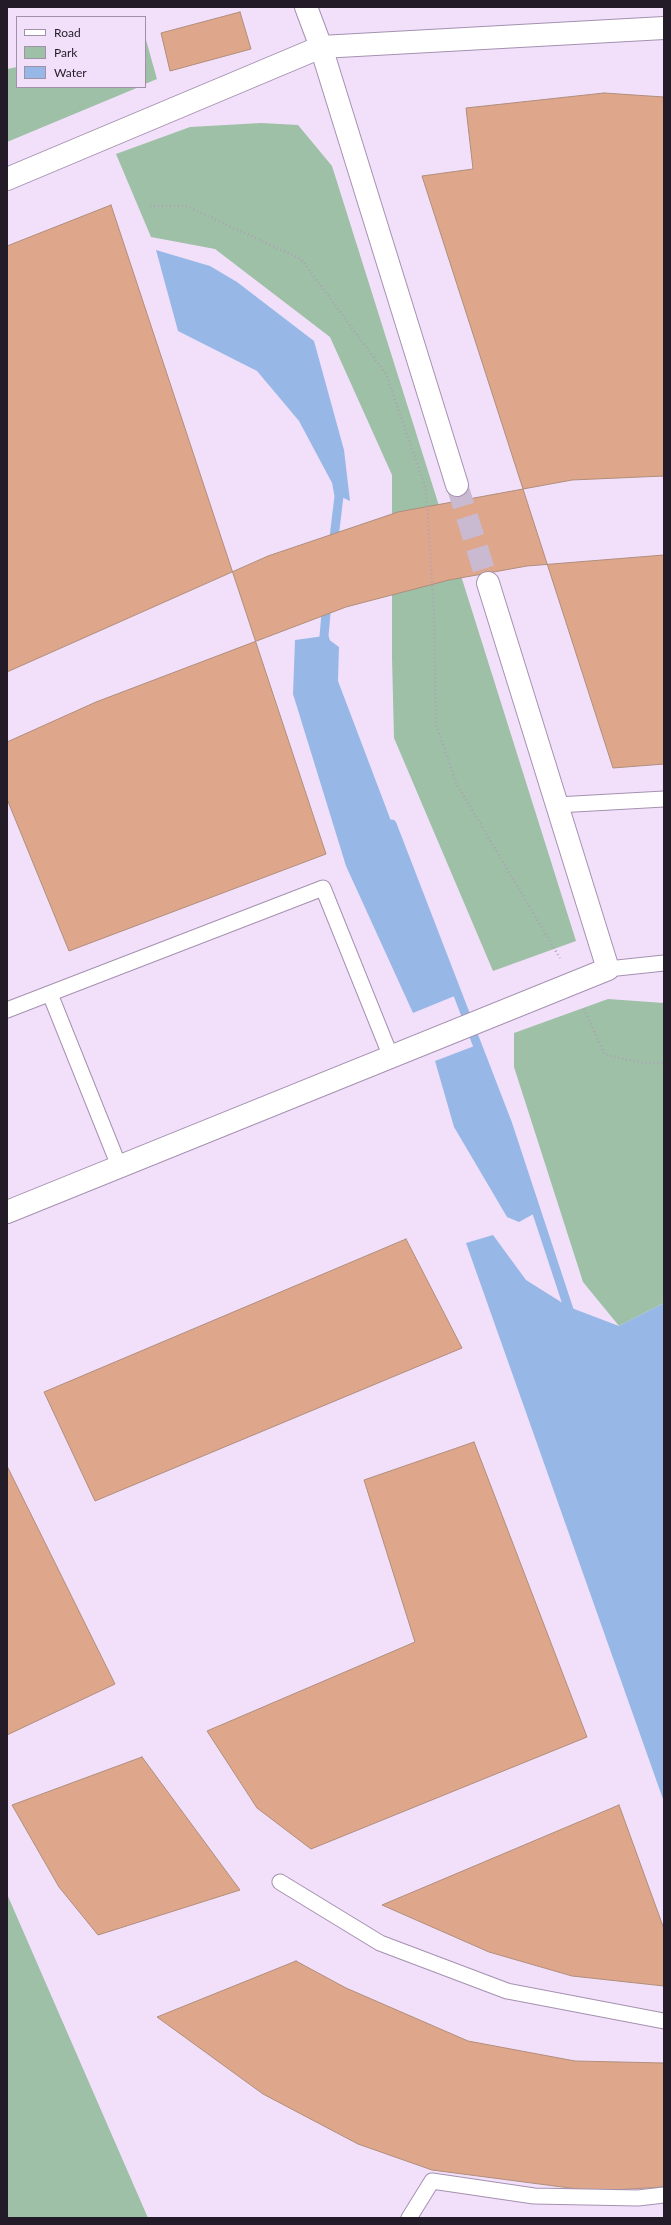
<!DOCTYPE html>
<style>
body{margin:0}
#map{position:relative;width:671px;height:2225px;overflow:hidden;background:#f2e0fb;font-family:Lato,sans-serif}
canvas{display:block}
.frame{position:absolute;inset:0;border:8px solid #231b27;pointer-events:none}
.legend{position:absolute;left:16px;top:16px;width:130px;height:72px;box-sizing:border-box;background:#f2e0fb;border:1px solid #9f91a6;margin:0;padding:5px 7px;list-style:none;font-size:12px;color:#231b27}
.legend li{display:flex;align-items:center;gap:8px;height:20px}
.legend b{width:20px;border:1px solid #9f91a6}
</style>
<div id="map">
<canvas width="671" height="2225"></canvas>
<div class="frame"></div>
<ul class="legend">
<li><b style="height:5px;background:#fff"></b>Road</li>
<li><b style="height:11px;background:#9dc0a6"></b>Park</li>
<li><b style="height:11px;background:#97b8e6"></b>Water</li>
</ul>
</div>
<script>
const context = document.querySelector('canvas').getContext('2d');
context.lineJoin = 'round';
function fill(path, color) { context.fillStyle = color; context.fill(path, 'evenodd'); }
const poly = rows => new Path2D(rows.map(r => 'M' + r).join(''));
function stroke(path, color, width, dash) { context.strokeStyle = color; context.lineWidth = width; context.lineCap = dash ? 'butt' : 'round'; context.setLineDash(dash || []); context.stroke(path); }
fill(poly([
 [146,40,157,79,145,84,145,41],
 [17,67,17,87,139,87,7,142,7,69],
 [261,123,298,125,332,166,576,941,493,971,394,738,392,658,392,475,330,337,215,249,151,237,116,154,190,127],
 [608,999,664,1003,664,1303,619,1326,583,1282,514,1067,514,1033],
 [7,1894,148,2218,7,2218]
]), '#9dc0a6');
fill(poly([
 [156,250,210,266,237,282,314,341,344,450,350,501,339,496,299,421,257,371,178,331],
 [324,636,339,647,338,681,457,995,413,1013,346,866,293,694,295,640],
 [477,1045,537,1212,519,1222,507,1217,454,1127,435,1061],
 [493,1235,526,1280,569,1307,619,1326,664,1303,664,1802,466,1243]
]), '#97b8e6');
stroke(poly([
 [333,546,339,496,337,485],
 [327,647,324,636,327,602],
 [392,824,507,1122,572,1319]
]), '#97b8e6', 9);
const building = poly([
 [240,12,251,49,170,71,161,33,240,12],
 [604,93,664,97,664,764,613,768,422,176,473,169,466,108,604,93],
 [111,205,326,854,69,951,7,799,7,246,111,205],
 [664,476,664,555,527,566,449,580,346,607,96,702,7,742,7,672,268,556,398,512,572,480,664,476],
 [406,1239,462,1348,95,1501,44,1392,406,1239],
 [474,1442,587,1737,311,1849,257,1808,207,1731,415,1642,364,1480,474,1442],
 [7,1466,115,1684,7,1735,7,1466],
 [142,1757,240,1890,98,1935,59,1887,12,1805,142,1757],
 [619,1805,664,1929,664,1986,572,1976,489,1952,382,1905,619,1805],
 [296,1961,346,1988,468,2041,575,2061,664,2063,664,2187,593,2191,432,2170,358,2144,263,2094,157,2017,296,1961]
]);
fill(building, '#dea78b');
stroke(building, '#b08d7b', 1);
stroke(poly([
 [457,485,488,583]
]), '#c9b9d1', 22, [22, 11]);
const service = poly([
 [557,805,664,799],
 [608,969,664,963],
 [50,994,119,1166],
 [7,1010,323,888,391,1057],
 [280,1882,380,1943,507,1991,664,2021],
 [409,2218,432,2181,534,2196,638,2198,664,2195]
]);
const minor = poly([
 [306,7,321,47,457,485],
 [7,179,321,47,664,28],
 [7,1212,608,969,488,583]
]);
stroke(service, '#a591af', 17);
stroke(minor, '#a591af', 24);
stroke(poly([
 [150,206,186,206,301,259,386,374,426,489,434,612,436,724,456,783,560,958],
 [584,1009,605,1055,645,1063,664,1063]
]), '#afa0b7', 2.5, [1, 3]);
stroke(service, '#fff', 15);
stroke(minor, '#fff', 22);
</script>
